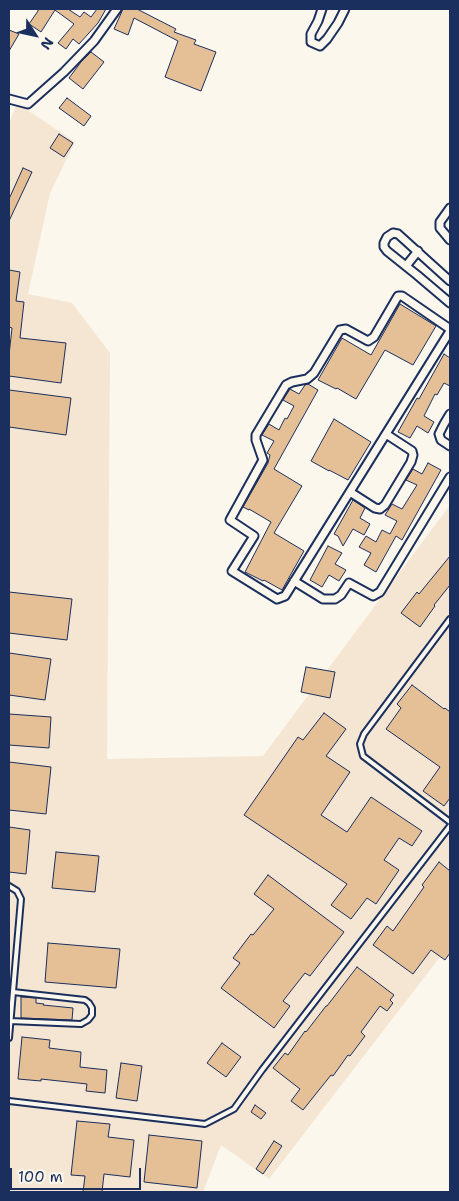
<!DOCTYPE html>
<style>
body{margin:0}
#map{position:relative;width:459px;height:1201px;overflow:hidden;background:#fbf7ec;font-family:"Shantell Sans",sans-serif}
canvas{display:block}
.frame{position:absolute;inset:0;border:10px solid #1b2f5e;pointer-events:none}
.north{position:absolute;left:10px;top:10px;width:50px;height:50px;-webkit-text-stroke:4px #fbf7ec;paint-order:stroke;rotate:125deg;font-size:14px;font-weight:700;line-height:20px;text-align:center;color:#1b2f5e}
.north::after{content:'';display:block;margin:auto;width:18px;height:22px;background:#1b2f5e;clip-path:polygon(50% 0,100% 100%,50% 72%,0 100%)}
.scale{position:absolute;left:10px;top:1168px;width:131px;height:22px;box-sizing:border-box;border:2px solid #1b2f5e;border-top:0;padding-left:6px;font-size:15px;line-height:18px;white-space:nowrap;color:#1b2f5e;-webkit-text-stroke:4px #fbf7ec;paint-order:stroke}
</style>
<div id="map">
<canvas width="459" height="1201"></canvas>
<div class="frame"></div>
<div class="north">N</div>
<div class="scale">100 m</div>
</div>
<script>
const context = document.querySelector('canvas').getContext('2d');
context.lineJoin = 'round';
function fill(path, color) { context.fillStyle = color; context.fill(path, 'evenodd'); }
const poly = rows => new Path2D(rows.map(r => 'M' + r).join(''));
function stroke(path, color, width, dash) { context.strokeStyle = color; context.lineWidth = width; context.lineCap = dash ? 'butt' : 'round'; context.setLineDash(dash || []); context.stroke(path); }
fill(poly([
 [17,103,75,142,50,193,28,294,72,303,110,353,107,759,263,756,450,505,450,944,269,1179,221,1145,203,1192,9,1192,9,124]
]), '#f4e6d2');
const building = poly([
 [38,9,68,9,80,17,84,12,91,17,97,9,106,9,98,23,79,44,73,39,66,49,58,43,74,24,55,10,41,32,29,24,38,11,38,9],
 [123,9,137,9,176,29,174,32,196,40,194,44,216,52,201,91,165,77,178,41,134,18,128,35,114,29,123,9],
 [9,30,19,34,9,51,9,30],
 [91,52,104,62,83,89,69,78,81,62,91,52],
 [67,98,91,116,84,126,59,108,67,98],
 [59,134,73,143,64,157,50,148,59,134],
 [23,168,32,172,9,221,9,199,23,168],
 [9,270,20,272,16,301,24,302,20,338,66,343,61,383,9,376,9,355,12,328,9,327,9,270],
 [400,304,436,326,413,365,385,350,356,399,337,388,336,389,318,380,342,338,371,355,400,304],
 [444,354,450,358,450,386,444,383,437,395,435,394,424,416,434,422,428,433,417,426,410,438,398,432,417,398,419,399,444,354],
 [308,384,318,390,274,469,302,486,274,533,304,551,282,590,264,580,263,581,245,572,271,522,249,509,249,510,243,507,268,463,270,455,267,453,274,441,262,435,269,424,279,430,285,418,287,419,294,406,283,400,290,389,299,394,305,385,308,384],
 [9,390,71,398,66,435,9,427,9,390],
 [334,419,371,442,348,480,329,470,329,471,311,461,334,419],
 [428,463,441,470,402,540,396,536,376,572,364,565,371,553,359,547,366,536,376,542,382,530,390,534,397,521,385,515,392,504,402,509,417,485,406,480,413,469,422,474,428,463],
 [353,500,365,508,360,518,370,524,364,535,353,529,343,546,338,536,334,534,353,500],
 [328,546,342,553,335,564,346,570,339,581,329,575,322,587,310,580,328,546],
 [450,556,450,585,434,605,435,606,420,627,401,613,417,592,419,594,450,556],
 [9,592,72,599,67,640,9,633,9,592],
 [9,653,51,659,45,700,9,695,9,653],
 [306,667,335,672,330,698,301,692,306,667],
 [412,685,444,709,445,708,450,712,450,798,444,806,423,791,440,767,386,729,401,708,397,704,412,685],
 [324,713,346,729,326,756,350,772,321,815,347,832,371,797,422,831,412,846,399,838,384,860,399,870,376,904,367,898,351,919,331,905,347,884,244,815,298,737,303,740,324,713],
 [9,714,51,717,49,748,9,745,9,714],
 [9,762,51,767,46,814,9,810,9,762],
 [9,827,30,830,26,874,9,872,9,827],
 [56,852,99,856,95,892,52,888,56,852],
 [439,862,450,871,450,953,445,960,431,950,413,974,373,945,387,926,393,931,424,887,422,885,439,862],
 [268,875,344,932,310,976,305,973,283,1001,290,1006,274,1028,221,988,240,963,233,958,251,934,253,935,274,909,254,894,268,875],
 [48,943,120,949,116,988,45,982,48,943],
 [357,967,394,995,390,1000,393,1003,387,1011,380,1006,361,1032,365,1036,350,1056,348,1055,333,1076,331,1075,303,1110,291,1101,300,1089,273,1068,285,1053,288,1055,305,1031,306,1032,326,1006,327,1006,357,967],
 [21,997,36,998,36,1003,44,1004,43,1005,73,1008,72,1020,21,1018,21,997],
 [22,1037,50,1040,49,1048,81,1052,80,1067,107,1070,105,1093,86,1091,87,1084,41,1079,41,1081,18,1079,22,1037],
 [222,1043,241,1057,226,1077,207,1063,222,1043],
 [121,1063,142,1066,137,1101,116,1098,121,1063],
 [255,1105,266,1113,261,1119,251,1112,255,1105],
 [77,1121,110,1124,108,1137,134,1140,130,1177,104,1174,102,1192,83,1192,85,1176,71,1175,77,1121],
 [149,1135,202,1141,197,1188,144,1182,149,1135],
 [274,1141,282,1146,263,1174,256,1169,274,1141]
]);
fill(building, '#e5c096');
stroke(building, '#1b2f5e', 1);
const lane = poly([
 [450,619,364,734,360,744,363,756,450,822],
 [9,886,17,891,21,899,9,1038],
 [10,1021,81,1024,88,1020,92,1015,92,1008,89,1003,85,1000,13,992],
 [9,1101,205,1124,234,1109,262,1070,450,826]
]);
const street = poly([
 [322,9,318,21,311,34,311,42,320,46,327,39,338,23,345,9],
 [9,99,28,104,64,72,94,41,117,9],
 [450,208,440,222,440,228,450,240],
 [406,266,418,251],
 [450,281,398,234,393,233,387,237,384,243,384,247,387,251,417,275,450,303],
 [450,329,402,296,398,296,374,337,368,341,346,329,340,330,314,373,307,379,292,382,286,385,256,435,256,440,263,460,230,520,254,536,232,571,277,599,285,596,450,331],
 [450,414,444,424,439,434,441,440,450,446],
 [350,492,375,508,380,509,385,505,411,462,413,455,412,451,386,434],
 [294,581,323,599,335,599,341,595,349,583,373,596,380,592,450,477]
]);
stroke(lane, '#1b2f5e', 8);
stroke(street, '#1b2f5e', 11);
stroke(lane, '#fbf7ec', 4);
stroke(street, '#fbf7ec', 7);
</script>
